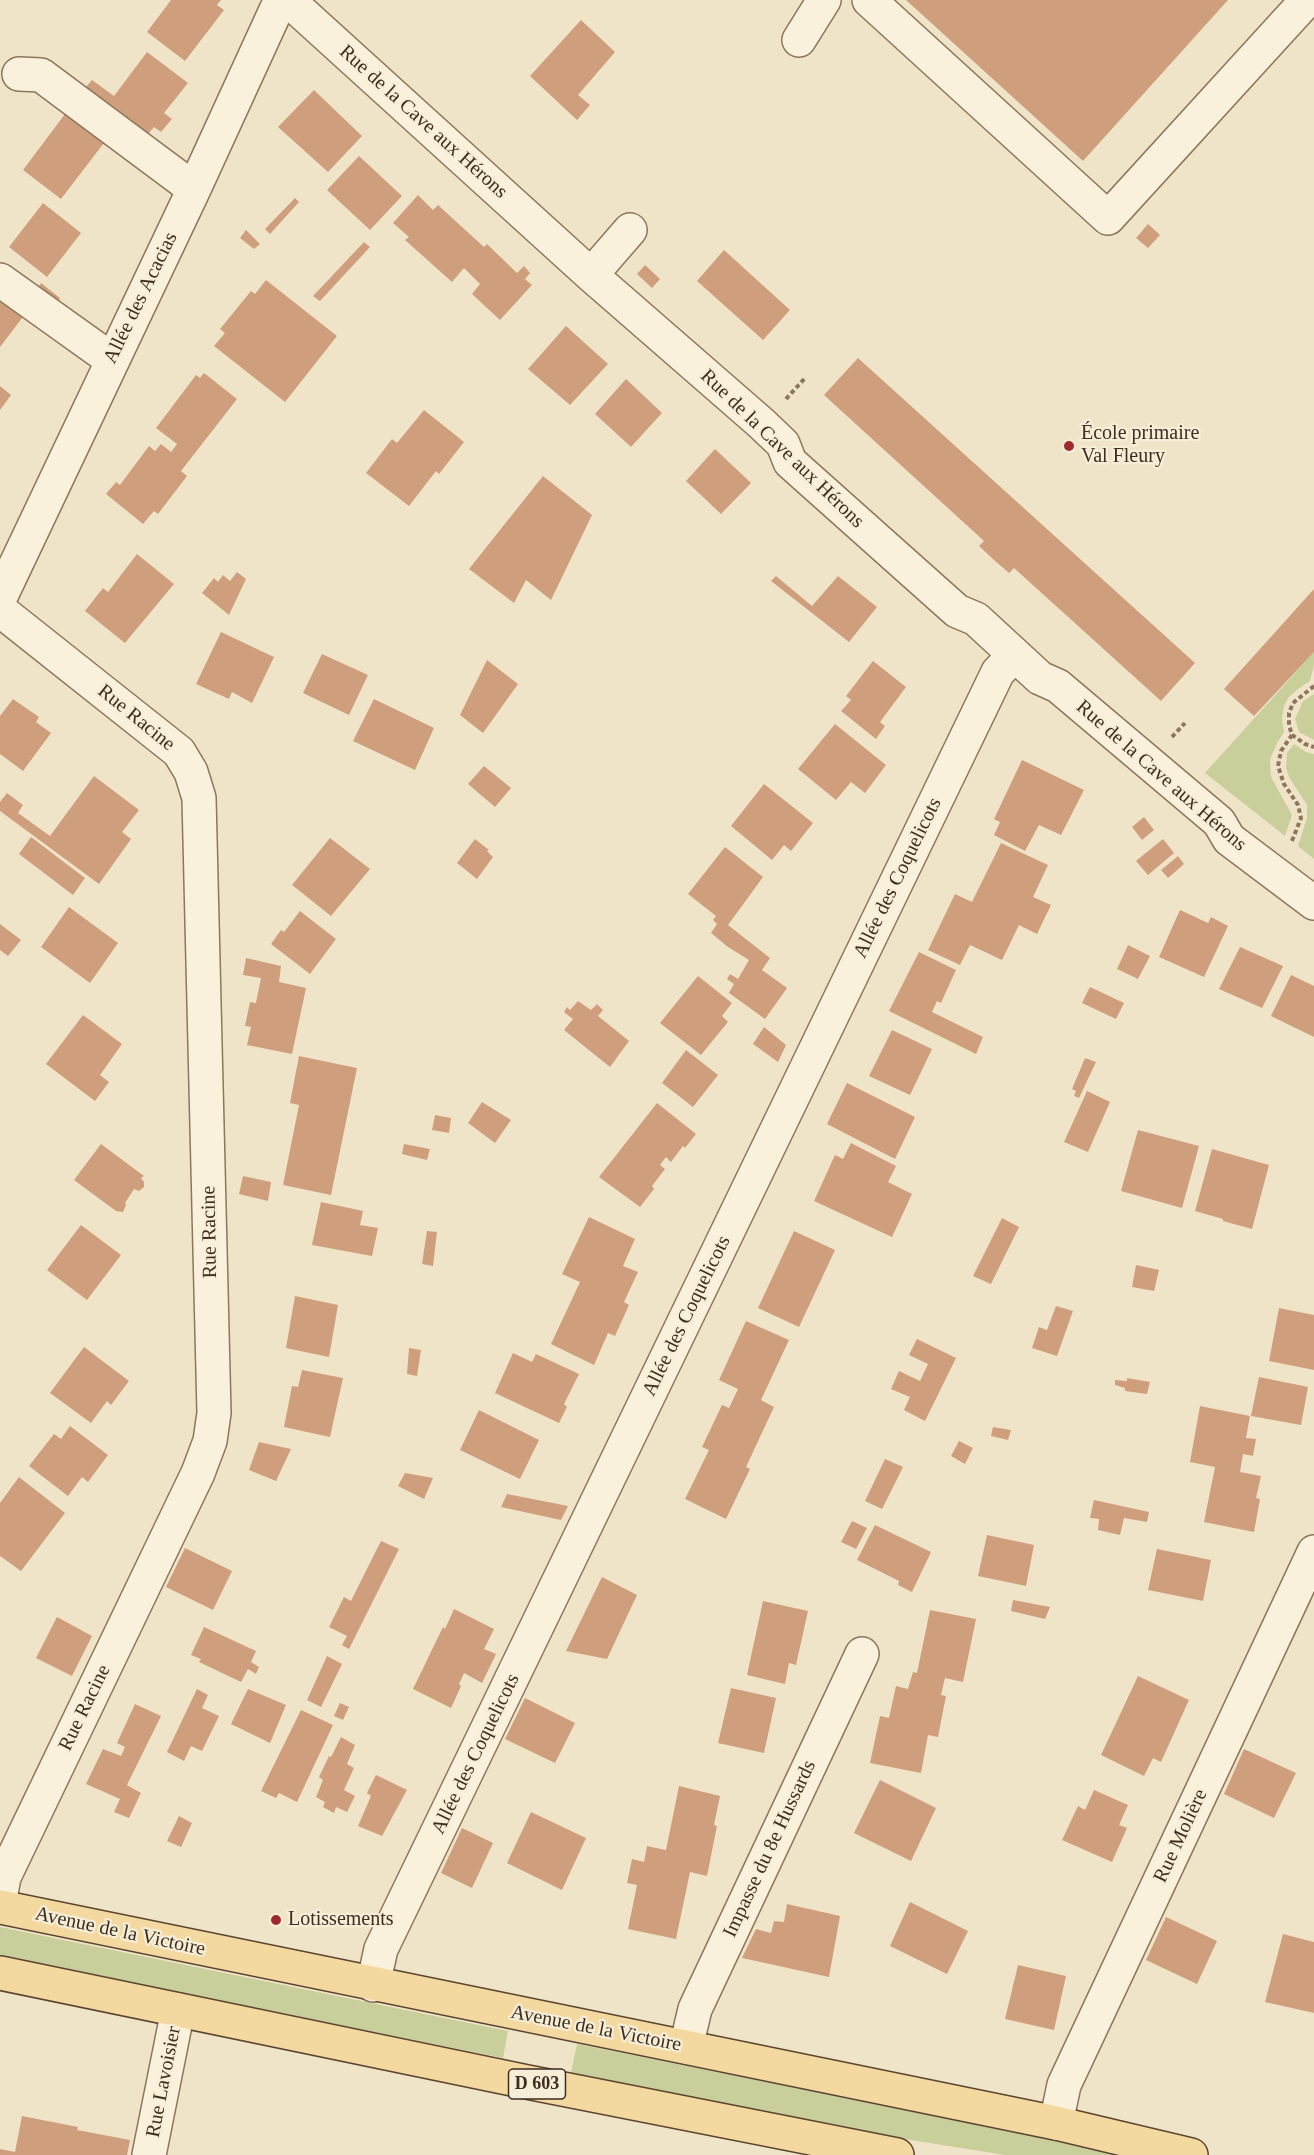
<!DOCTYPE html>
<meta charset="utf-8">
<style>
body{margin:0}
canvas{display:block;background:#f0e4c8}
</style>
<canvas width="1314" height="2155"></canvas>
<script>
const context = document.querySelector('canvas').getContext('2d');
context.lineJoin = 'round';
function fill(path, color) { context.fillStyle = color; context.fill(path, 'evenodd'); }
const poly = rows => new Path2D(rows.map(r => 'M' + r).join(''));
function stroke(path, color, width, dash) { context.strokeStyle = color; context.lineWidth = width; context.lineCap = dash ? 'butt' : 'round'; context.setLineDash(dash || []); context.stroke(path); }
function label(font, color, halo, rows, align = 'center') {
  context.font = font + ' Georgia,serif'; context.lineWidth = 4.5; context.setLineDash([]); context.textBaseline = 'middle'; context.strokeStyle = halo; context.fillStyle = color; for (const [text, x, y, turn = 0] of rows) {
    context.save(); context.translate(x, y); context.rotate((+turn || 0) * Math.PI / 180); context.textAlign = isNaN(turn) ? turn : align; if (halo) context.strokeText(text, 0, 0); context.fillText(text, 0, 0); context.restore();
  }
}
fill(poly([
 [1314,652,1314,665,1310,681,1298,689,1289,697,1284,706,1282,719,1284,732,1277,743,1270,760,1271,777,1292,815,1285,836,1205,773],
 [1314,694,1314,740,1299,732,1295,719,1303,701],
 [1294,744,1306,752,1314,754,1314,859,1298,846,1307,818,1307,805,1289,777,1286,768,1287,753],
 [0,1927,508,2031,503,2058,0,1956],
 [577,2044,1025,2134,1116,2155,1005,2155,892,2137,571,2073]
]), '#c9cf9b');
fill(poly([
 [171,0,221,0,217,5,224,10,185,61,147,32],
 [906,0,1228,0,1083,161],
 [581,20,615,52,578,95,590,105,577,120,530,76],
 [147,52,188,83,164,113,172,119,161,132,154,127,144,139,46,64,49,60,85,88,92,80,114,96],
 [314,90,362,136,328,172,278,127],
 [68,110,107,139,61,199,23,170],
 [359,156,402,196,370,230,327,190],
 [418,195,433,210,438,205,484,247,487,244,517,273,524,266,530,273,525,279,532,285,500,320,472,294,480,284,464,268,452,282,405,240,409,237,393,223],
 [295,198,299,202,270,234,265,229],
 [43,203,81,233,47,277,9,247],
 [1148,224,1160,235,1148,248,1136,238],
 [246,230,260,244,254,249,240,238],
 [364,242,370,247,320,301,313,296],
 [724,250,790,310,763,340,697,281],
 [645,265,660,279,652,288,637,274],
 [266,280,337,336,285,402,214,346,225,333,220,329,251,291,255,294],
 [41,283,60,298,55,306,35,292],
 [0,293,26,313,0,347],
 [566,326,608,364,570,405,528,369],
 [858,358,1195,663,1161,701,1014,568,1009,573,994,560,979,546,984,541,824,395],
 [204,373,237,399,181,471,187,476,158,514,154,511,143,524,106,494,116,482,120,485,149,446,155,451,161,444,171,452,177,444,156,428,196,375,200,378],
 [626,379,662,413,631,447,595,414],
 [0,386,11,395,0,410],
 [424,410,464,442,439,474,436,471,409,506,366,473,392,439,397,443],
 [715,449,751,483,721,514,686,481],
 [543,476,592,515,551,600,526,580,514,603,469,569],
 [137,554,174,584,125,643,85,611,103,588,108,592],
 [237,572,246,579,229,615,202,593,214,578,218,582,223,575,230,581],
 [776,576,812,606,838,576,877,607,849,642,771,581],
 [1314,589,1314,652,1254,716,1224,689],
 [221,632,274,657,252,703,232,692,229,699,196,684],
 [322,654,368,675,349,715,303,693],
 [487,660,518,684,483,733,460,715],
 [873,661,906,687,880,722,885,726,876,739,841,711,851,700,846,696],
 [13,699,39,717,36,722,51,733,23,771,0,754,0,716],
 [374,699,434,728,415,770,353,741],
 [835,724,886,765,865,793,851,782,836,800,798,769],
 [1022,760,1084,790,1061,835,1039,825,1025,851,994,835,1000,822,994,819],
 [484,766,511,788,495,807,468,784],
 [94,776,139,810,122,832,131,839,99,884,0,811,0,802,7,793,23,805,18,813,50,836],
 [764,784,813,823,791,851,784,845,772,860,731,826],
 [1144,817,1154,830,1142,840,1132,827],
 [31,837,85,878,73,895,19,854],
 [330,838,370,869,331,916,292,885],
 [475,839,489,850,487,851,493,857,477,879,457,863],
 [1163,839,1174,853,1148,875,1136,861],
 [1001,843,1048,865,1033,897,1051,905,1037,934,1019,925,1002,960,970,945,960,965,928,950,955,894,972,902],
 [725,847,763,877,728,925,770,958,762,970,787,988,765,1019,729,993,734,984,727,979,730,974,738,979,749,960,728,947,711,933,717,924,713,920,716,916,688,894],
 [1178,856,1184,864,1168,878,1161,870],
 [69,907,118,943,90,983,41,947],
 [1180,910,1208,923,1211,917,1228,926,1204,977,1159,957],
 [300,911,336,939,310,974,271,944,281,930,284,932],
 [0,924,21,940,8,956,0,950],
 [1128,945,1150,956,1138,979,1117,969],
 [1240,947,1283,966,1262,1008,1219,989],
 [919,952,956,970,941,1003,937,1001,932,1012,983,1037,976,1054,889,1011],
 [246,958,281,966,279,982,306,988,292,1054,247,1045,251,1027,245,1026,250,1002,256,1003,261,978,243,975],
 [1291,975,1314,986,1314,1037,1271,1016],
 [698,976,732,1003,722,1016,728,1022,701,1055,660,1023],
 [1090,987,1124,1003,1116,1019,1082,1003],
 [578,1001,591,1010,597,1004,603,1010,598,1016,629,1041,610,1067,564,1030,573,1019,564,1012,567,1007,570,1010],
 [83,1015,122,1044,100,1075,109,1082,95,1101,46,1064],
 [764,1027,786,1045,778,1062,753,1044],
 [892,1030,932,1049,910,1095,869,1076],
 [686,1050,718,1075,693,1107,662,1083],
 [299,1056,357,1068,331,1195,283,1185,299,1105,290,1103],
 [1085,1058,1096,1062,1079,1098,1074,1096,1076,1091,1072,1089],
 [847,1083,915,1117,895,1159,827,1124],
 [1087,1091,1110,1102,1088,1152,1064,1142],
 [482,1102,511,1120,495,1143,468,1123],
 [657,1103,696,1134,685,1148,683,1146,671,1162,666,1157,660,1165,665,1169,652,1186,654,1189,640,1207,599,1177],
 [435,1115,451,1118,449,1133,432,1130],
 [1138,1130,1199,1146,1182,1208,1121,1191],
 [851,1143,896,1166,888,1182,912,1194,892,1237,814,1201,835,1155,843,1159],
 [101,1144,144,1176,141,1178,144,1182,144,1187,139,1191,134,1189,125,1203,126,1205,123,1212,116,1211,74,1180],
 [404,1144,430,1149,427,1160,402,1154],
 [1212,1149,1269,1165,1252,1229,1223,1221,1223,1219,1195,1211],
 [243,1176,271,1182,268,1201,239,1194],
 [321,1202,363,1211,360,1225,378,1228,372,1256,312,1245],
 [589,1217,635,1239,623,1266,638,1272,624,1302,629,1305,615,1336,608,1333,594,1365,551,1344,580,1282,562,1274],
 [1002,1218,1019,1227,991,1284,973,1276],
 [81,1225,121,1255,87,1300,47,1270],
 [427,1231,437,1232,433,1266,422,1264],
 [794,1231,835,1250,799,1327,758,1308],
 [1136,1265,1159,1270,1154,1291,1132,1287],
 [295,1296,338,1305,329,1357,286,1348],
 [1056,1306,1073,1311,1057,1356,1032,1348,1039,1327,1047,1330],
 [1279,1308,1314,1315,1314,1370,1269,1361],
 [746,1321,789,1340,761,1400,774,1407,746,1467,750,1469,726,1519,685,1499,709,1450,702,1447,722,1405,729,1408,738,1389,719,1380],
 [917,1339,956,1358,925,1421,904,1410,910,1397,891,1389,899,1371,920,1381,928,1364,909,1355],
 [84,1347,129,1381,111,1405,107,1401,91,1423,50,1393],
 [409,1348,421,1350,417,1376,407,1374],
 [513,1353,532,1362,536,1354,579,1374,564,1404,567,1407,559,1423,495,1393],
 [302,1370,343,1378,330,1437,284,1427,292,1386,298,1387],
 [1259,1377,1308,1387,1301,1425,1251,1416],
 [1127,1378,1150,1382,1147,1394,1125,1391,1125,1388,1115,1385,1115,1380,1127,1381],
 [1200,1406,1250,1416,1246,1438,1256,1439,1253,1456,1243,1454,1240,1472,1261,1476,1256,1498,1260,1499,1254,1532,1204,1522,1215,1467,1190,1462],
 [479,1410,539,1440,520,1479,460,1450],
 [70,1426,108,1455,88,1482,82,1477,68,1496,29,1466,54,1434,61,1439],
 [993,1427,1011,1430,1008,1440,991,1436],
 [959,1441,973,1448,965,1464,951,1456],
 [259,1442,291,1449,276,1481,249,1470],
 [885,1459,903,1467,882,1509,865,1501],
 [405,1473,433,1478,424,1499,398,1486],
 [19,1477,65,1513,21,1571,0,1556,0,1503],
 [507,1494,568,1506,561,1520,501,1507],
 [1094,1500,1149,1512,1147,1522,1124,1518,1120,1535,1098,1530,1099,1519,1090,1518],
 [852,1521,867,1528,856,1549,841,1542],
 [875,1525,931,1552,912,1592,898,1585,899,1581,857,1560],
 [987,1535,1034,1545,1026,1586,978,1576],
 [381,1541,399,1549,349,1649,342,1645,347,1636,329,1627,344,1597,351,1601],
 [185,1548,232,1571,213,1610,166,1587],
 [1157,1549,1211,1560,1203,1601,1148,1590],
 [602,1577,637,1595,607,1659,566,1651],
 [1013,1600,1050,1607,1045,1619,1011,1611],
 [763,1601,808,1611,796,1665,789,1663,785,1684,747,1675],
 [454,1609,494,1629,484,1649,496,1654,482,1683,464,1673,459,1684,461,1686,451,1708,413,1689,443,1627,445,1629],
 [930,1610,976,1619,963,1682,945,1678,941,1695,946,1696,938,1737,928,1735,921,1773,870,1763,880,1716,889,1718,896,1686,908,1689,913,1672,917,1673],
 [57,1617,92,1636,72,1676,36,1658],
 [204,1627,256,1651,251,1662,259,1667,256,1674,248,1669,241,1682,199,1662,201,1659,191,1655],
 [327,1656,342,1664,321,1707,307,1700],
 [1138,1676,1189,1700,1161,1762,1153,1758,1144,1776,1101,1755],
 [731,1688,776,1698,764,1753,718,1743],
 [197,1689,208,1695,202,1708,219,1716,202,1751,191,1746,184,1761,167,1752],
 [248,1689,286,1705,270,1743,231,1724],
 [525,1698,575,1723,555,1763,505,1739],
 [340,1703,349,1707,343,1720,334,1716],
 [135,1704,161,1716,127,1785,141,1793,129,1818,114,1812,120,1799,86,1784,103,1749,121,1756,125,1747,117,1743],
 [301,1710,333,1725,297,1802,279,1793,276,1798,261,1791],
 [341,1737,355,1745,347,1764,354,1768,344,1790,355,1796,347,1812,336,1807,334,1813,323,1807,325,1802,316,1797,323,1780,319,1777,329,1756,331,1757],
 [1244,1749,1296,1773,1274,1818,1224,1794],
 [376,1775,407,1790,382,1836,358,1826,371,1796,367,1793],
 [880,1780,936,1808,911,1861,854,1833],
 [679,1786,720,1796,714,1825,717,1826,707,1876,690,1872,676,1939,628,1929,637,1885,627,1883,632,1859,644,1862,647,1846,666,1850],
 [1094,1790,1128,1805,1119,1825,1127,1828,1112,1862,1062,1840,1078,1806,1085,1810],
 [531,1812,586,1838,562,1890,507,1863],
 [179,1816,192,1823,181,1847,167,1841],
 [462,1828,493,1843,472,1888,441,1873],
 [910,1902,968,1931,947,1974,890,1946],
 [787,1904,840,1916,829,1977,742,1958,756,1929,771,1933,774,1921,784,1922],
 [1166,1917,1217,1941,1197,1984,1146,1960],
 [1283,1934,1314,1942,1314,2013,1265,2002],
 [1018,1965,1066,1976,1054,2030,1005,2019],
 [22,2116,78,2127,77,2130,130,2140,127,2155,0,2155,0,2149,15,2152]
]), '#cf9f7d');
const minor = poly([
 [288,0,591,275,761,423,783,444,790,462,957,611,976,619,1040,678,1058,686,1219,822,1229,839,1314,903],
 [869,0,1108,218,1307,0],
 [799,40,824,0],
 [19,74,41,75,194,189],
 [591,275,630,230],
 [0,280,112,360],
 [0,598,194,189,276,10,285,0],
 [0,610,179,752,191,772,199,798,214,1413,210,1441,198,1473,4,1877,0,1899],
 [373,1985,381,1949,998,672,1015,655],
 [686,2047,695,2009,862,1654],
 [1056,2123,1064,2085,1314,1552],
 [149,2155,178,2010]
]);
const major = poly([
 [0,1907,1056,2123,1191,2155],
 [0,1973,527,2082,897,2155]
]);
stroke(minor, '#8d765c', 36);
stroke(major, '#5b4430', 36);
stroke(poly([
 [786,399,805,378],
 [1314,686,1293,703,1289,713,1289,725,1292,735,1305,744,1314,747],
 [1292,735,1281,751,1278,766,1284,784,1298,805,1301,818,1292,841],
 [1172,737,1185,723]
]), '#8d765c', 4, [4.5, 3]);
stroke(minor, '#faf1dc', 33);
stroke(major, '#f3d9a0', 33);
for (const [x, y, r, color] of [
 [1069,446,6,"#9e2a2b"],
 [276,1920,6,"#9e2a2b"]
]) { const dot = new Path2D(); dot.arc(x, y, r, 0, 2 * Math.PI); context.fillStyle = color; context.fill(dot); stroke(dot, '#f7eed8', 2); }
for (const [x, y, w] of [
 [537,2084,57]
]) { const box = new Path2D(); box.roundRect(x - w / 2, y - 15, w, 30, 4.5); context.fillStyle = '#f7eed8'; context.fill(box); stroke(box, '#3d2e20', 1.5); }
label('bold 18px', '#3d2e20', null, [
 ["D 603",537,2084]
]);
label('20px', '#3d2e20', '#f7eed8', [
 ["Rue de la Cave aux Hérons",423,122,42],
 ["Allée des Acacias",141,298,-64],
 ["Rue de la Cave aux Hérons",782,449,44],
 ["Rue Racine",136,718,39],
 ["Rue de la Cave aux Hérons",1161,776,41],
 ["Allée des Coquelicots",898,878,-64],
 ["Rue Racine",210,1232,-91],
 ["Allée des Coquelicots",687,1316,-64],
 ["Rue Racine",85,1708,-64],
 ["Allée des Coquelicots",476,1754,-64],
 ["Rue Molière",1181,1836,-65],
 ["Impasse du 8e Hussards",770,1849,-65],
 ["Avenue de la Victoire",120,1932,12],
 ["Avenue de la Victoire",596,2029,11],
 ["Rue Lavoisier",164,2082,-79]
]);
label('20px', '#3d2e20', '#f7eed8', [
 ["École primaire",1081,434],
 ["Val Fleury",1081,457],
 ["Lotissements",288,1920]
], 'left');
</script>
